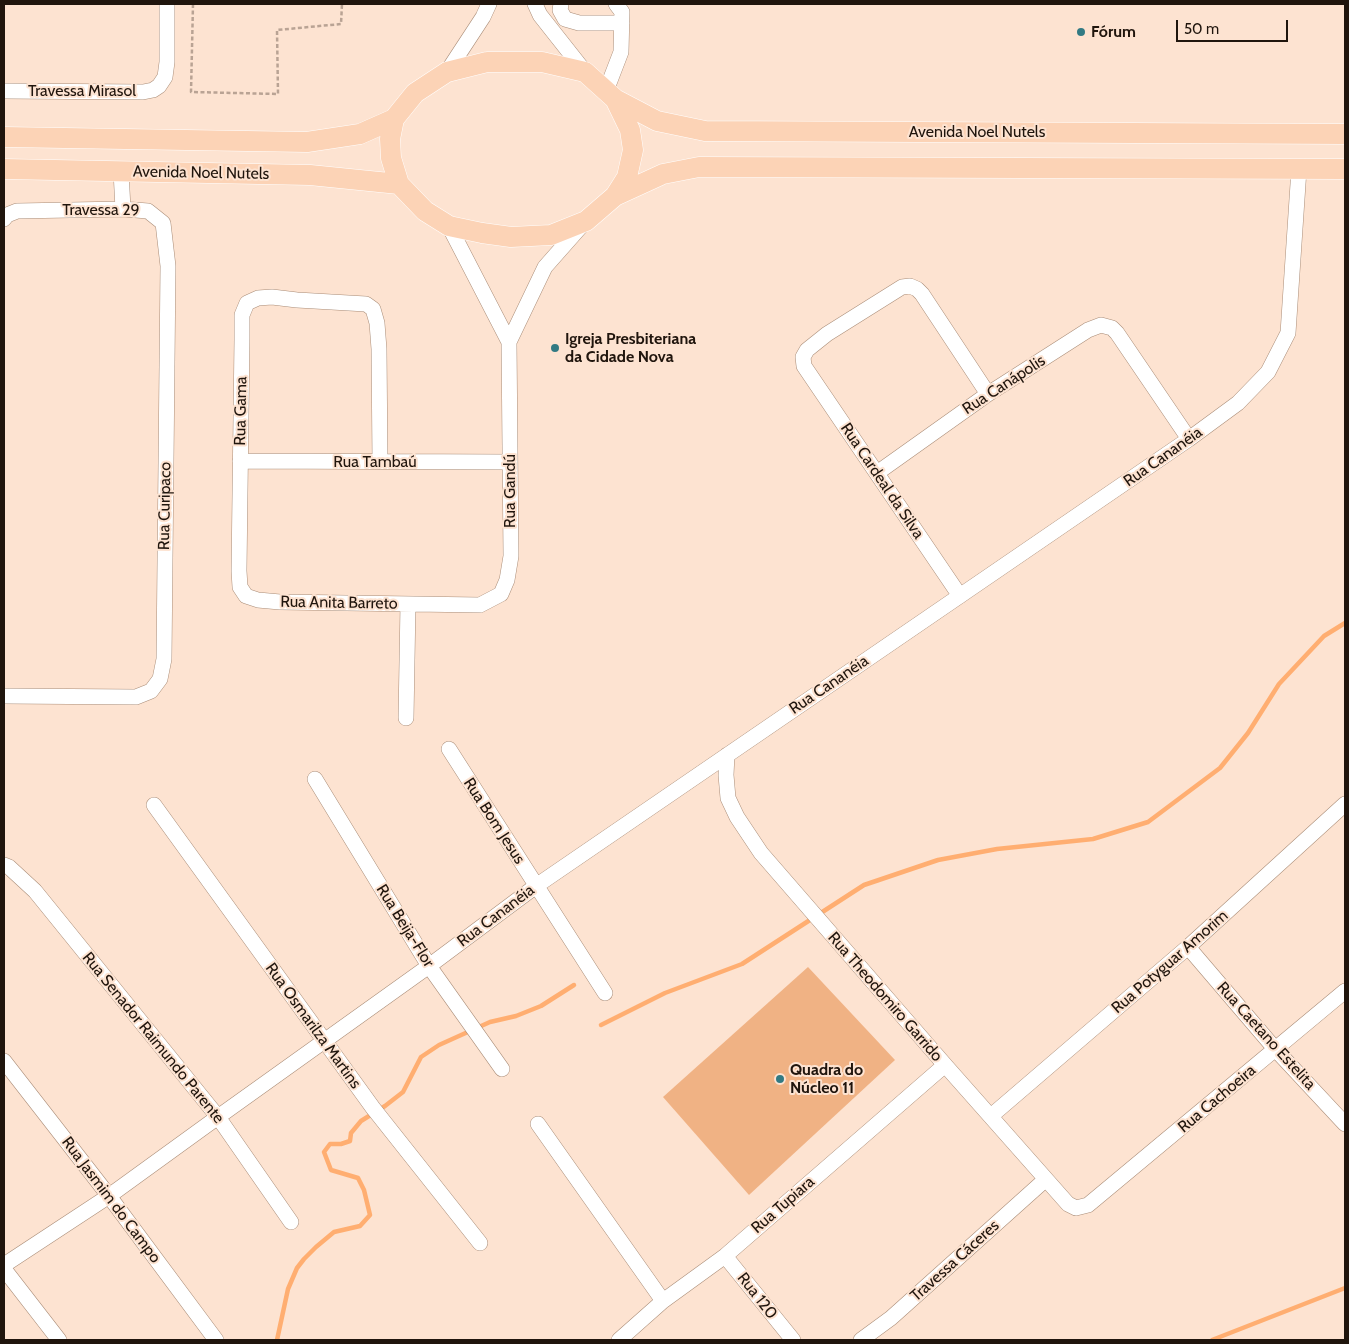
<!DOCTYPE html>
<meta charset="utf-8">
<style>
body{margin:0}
#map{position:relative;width:1349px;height:1344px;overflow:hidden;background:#fde3d1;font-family:Cabin,sans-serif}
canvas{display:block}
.frame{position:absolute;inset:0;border:5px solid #20150d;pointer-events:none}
.scale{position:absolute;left:1176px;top:20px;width:112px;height:22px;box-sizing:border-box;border:2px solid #20150d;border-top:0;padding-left:6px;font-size:15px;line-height:18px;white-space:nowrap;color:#20150d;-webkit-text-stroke:4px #fde3d1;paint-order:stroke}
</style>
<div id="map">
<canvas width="1349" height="1344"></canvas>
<div class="frame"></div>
<div class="scale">50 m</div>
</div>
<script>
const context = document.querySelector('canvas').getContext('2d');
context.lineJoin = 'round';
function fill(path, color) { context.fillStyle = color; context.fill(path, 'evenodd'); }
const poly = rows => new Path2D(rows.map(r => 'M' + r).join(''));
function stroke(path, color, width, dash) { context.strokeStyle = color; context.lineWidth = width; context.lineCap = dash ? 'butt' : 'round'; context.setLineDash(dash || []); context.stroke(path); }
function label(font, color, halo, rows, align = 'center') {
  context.font = font + ' Cabin,sans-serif'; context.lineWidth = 4; context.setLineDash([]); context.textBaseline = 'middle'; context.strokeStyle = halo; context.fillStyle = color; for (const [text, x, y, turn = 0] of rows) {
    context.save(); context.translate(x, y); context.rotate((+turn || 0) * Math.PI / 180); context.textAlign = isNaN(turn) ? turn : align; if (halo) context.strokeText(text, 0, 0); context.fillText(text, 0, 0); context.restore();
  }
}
fill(poly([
 [808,967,895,1060,749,1195,663,1097]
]), '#f0b284');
stroke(poly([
 [601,1025,665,993,742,964,864,885,938,860,997,849,1093,839,1148,822,1220,768,1248,733,1279,684,1324,636,1345,623],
 [277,1340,288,1289,297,1268,304,1259,316,1247,334,1232,360,1226,370,1215,364,1190,358,1178,331,1170,324,1152,330,1144,341,1144,350,1141,351,1133,361,1121,385,1106,403,1092,421,1057,439,1045,490,1022,516,1016,541,1006,574,985],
 [1212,1340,1345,1288]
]), '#ffae71', 4.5);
const minor = poly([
 [535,4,540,15,585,72],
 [561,4,560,10,565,19,579,23,622,23],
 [447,72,483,17,489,4],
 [4,91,143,92,153,90,159,86,165,77,167,62,167,4],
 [606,91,621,52,622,12,616,4],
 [121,171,123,209],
 [4,219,7,215,17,211,123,209,148,211,163,223,168,266,164,659,160,679,151,691,136,697,4,696],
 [509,342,545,267,583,224],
 [240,461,510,462],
 [380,462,379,349,377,323,373,309,366,304,297,300,272,297,258,298,247,303,242,315,242,339,239,571,240,587,246,596,258,600,280,602,480,605,501,594,507,580,511,556,509,342,449,226],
 [877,473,988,394,1088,330,1101,325,1112,328,1117,333,1189,439],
 [960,596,804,366,803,357,807,350,827,334,902,287,910,286,917,289,922,294,988,394],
 [406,718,408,604],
 [449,749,605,993],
 [727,755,726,775,728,798,737,817,761,853,945,1065,1068,1204,1076,1208,1088,1205,1345,991],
 [315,779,429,966,502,1069],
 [154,805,373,1108,480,1243],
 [4,865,9,867,35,891,218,1117,291,1222],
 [1188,947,1276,1050,1345,1124],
 [4,1061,109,1196,216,1340],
 [991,1116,1188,947,1345,804],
 [538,1124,663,1301],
 [725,1256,793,1340],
 [4,1265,109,1196,218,1117,429,966,536,886,1189,439,1238,403,1268,372,1288,333,1299,169],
 [4,1269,59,1340],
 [619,1340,663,1301,725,1256,945,1065],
 [861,1340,891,1318,1046,1179]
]);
const major = poly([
 [487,62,542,62,585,72,615,99,630,130,633,150,627,177,615,196,586,221,551,235,511,237,482,233,449,226,425,211,399,184,391,158,390,139,394,119,415,93,447,72,487,62],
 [615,99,657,121,705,131,1345,134],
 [4,137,307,142,360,134,394,119],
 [4,169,310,175,399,184],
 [615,196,663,174,699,167,1345,169]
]);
stroke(minor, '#aa8d78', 16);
stroke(major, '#fff', 21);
stroke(poly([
 [193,4,191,92,278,94,277,30,341,24,342,4]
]), '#b9a394', 2.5, [4, 2.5]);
stroke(minor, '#fff', 15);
stroke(major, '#fcd3b6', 20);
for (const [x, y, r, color] of [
 [1081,32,5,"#327a83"],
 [555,348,5,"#327a83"],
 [780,1079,5,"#327a83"]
]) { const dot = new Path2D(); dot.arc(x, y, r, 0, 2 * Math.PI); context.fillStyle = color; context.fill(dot); stroke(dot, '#fde3d1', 2); }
label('bold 16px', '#20150d', '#fde3d1', [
 ["Fórum",1091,32],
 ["Igreja Presbiteriana",565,339],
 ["da Cidade Nova",565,357],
 ["Quadra do",790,1070],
 ["Núcleo 11",790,1088]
], 'left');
label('16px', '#20150d', '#fde3d1', [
 ["Travessa Mirasol",82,91],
 ["Avenida Noel Nutels",977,132],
 ["Avenida Noel Nutels",201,173,1],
 ["Travessa 29",101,210],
 ["Rua Canápolis",1004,385,-33],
 ["Rua Gama",241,411,-89],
 ["Rua Cananéia",1163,457,-35],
 ["Rua Tambaú",375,462],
 ["Rua Cardeal da Silva",882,481,56],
 ["Rua Gandú",510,491,-90],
 ["Rua Curipaco",165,506,-89],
 ["Rua Anita Barreto",339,603,1],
 ["Rua Cananéia",829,685,-34],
 ["Rua Bom Jesus",494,821,57],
 ["Rua Cananéia",496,916,-37],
 ["Rua Beija-Flor",405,926,58],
 ["Rua Potyguar Amorim",1170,962,-41],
 ["Rua Theodomiro Garrido",885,997,49],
 ["Rua Osmarilza Martins",313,1026,54],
 ["Rua Caetano Estelita",1266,1036,48],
 ["Rua Senador Raimundo Parente",153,1038,51],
 ["Rua Cachoeira",1217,1099,-40],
 ["Rua Jasmim do Campo",111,1200,53],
 ["Rua Tupiara",783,1205,-41],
 ["Travessa Cáceres",955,1261,-42],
 ["Rua 120",757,1296,52]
]);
</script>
